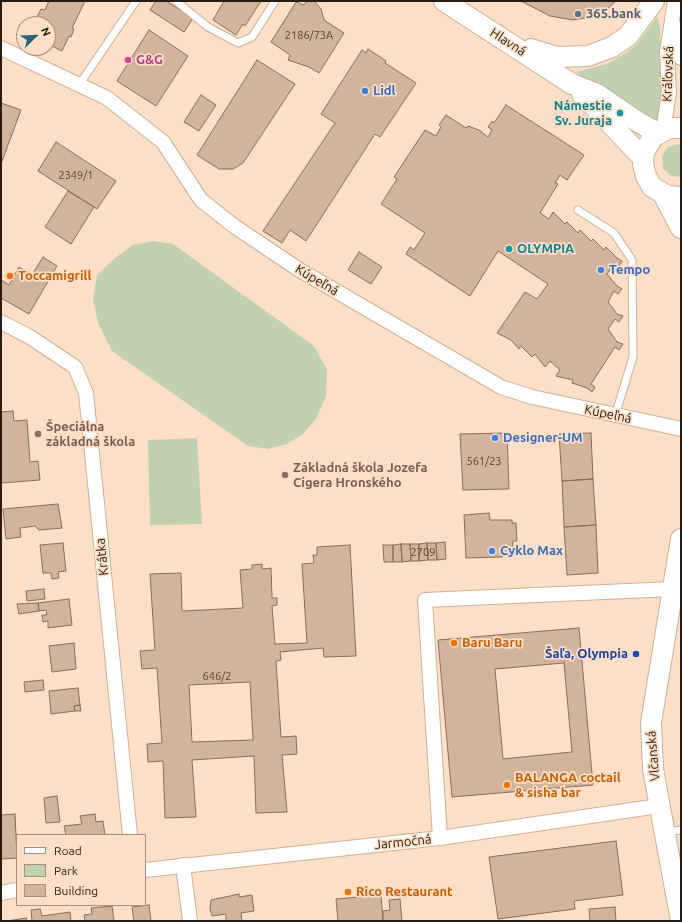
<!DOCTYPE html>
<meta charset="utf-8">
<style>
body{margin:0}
#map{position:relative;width:682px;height:922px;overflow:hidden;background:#fddec6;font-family:Ubuntu,sans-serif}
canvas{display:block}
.frame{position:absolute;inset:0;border:2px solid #261c13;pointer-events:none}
.legend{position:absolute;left:16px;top:834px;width:130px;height:72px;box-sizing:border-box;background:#fddec6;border:1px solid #a7907e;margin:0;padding:5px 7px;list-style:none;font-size:12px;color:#261c13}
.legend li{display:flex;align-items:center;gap:8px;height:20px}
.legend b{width:20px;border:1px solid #a7907e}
.north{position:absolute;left:16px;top:16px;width:40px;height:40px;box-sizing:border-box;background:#fddec6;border:1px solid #a7907e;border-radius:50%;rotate:67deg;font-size:11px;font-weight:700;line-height:16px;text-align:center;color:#261c13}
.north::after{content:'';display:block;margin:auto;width:14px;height:18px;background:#28627b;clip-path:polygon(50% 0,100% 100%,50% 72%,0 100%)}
</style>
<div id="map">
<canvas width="682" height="922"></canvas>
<div class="frame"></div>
<ul class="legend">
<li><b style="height:5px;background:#fff"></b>Road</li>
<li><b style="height:11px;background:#c1d0b0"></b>Park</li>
<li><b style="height:11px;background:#d2b49c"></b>Building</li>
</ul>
<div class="north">N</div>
</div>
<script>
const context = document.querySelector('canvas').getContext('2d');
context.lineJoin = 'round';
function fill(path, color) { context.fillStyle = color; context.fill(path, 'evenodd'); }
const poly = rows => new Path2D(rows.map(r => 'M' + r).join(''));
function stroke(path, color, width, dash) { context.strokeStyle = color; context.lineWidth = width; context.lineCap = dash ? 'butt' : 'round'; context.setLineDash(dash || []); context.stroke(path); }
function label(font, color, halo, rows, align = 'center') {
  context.font = font + ' Ubuntu,sans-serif'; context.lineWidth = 3.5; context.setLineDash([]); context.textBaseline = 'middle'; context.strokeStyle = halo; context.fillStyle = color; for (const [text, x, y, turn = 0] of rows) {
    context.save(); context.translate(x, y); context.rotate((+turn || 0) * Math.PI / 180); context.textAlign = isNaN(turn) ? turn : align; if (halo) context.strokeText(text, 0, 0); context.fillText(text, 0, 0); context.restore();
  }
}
fill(poly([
 [657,17,660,27,661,67,664,86,658,120,645,120,576,72,607,64,626,53,636,45],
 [679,144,681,145,681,177,671,176,663,168,662,156,668,147],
 [153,241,173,244,314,346,327,370,326,396,316,419,303,434,287,444,268,449,248,446,112,351,98,323,93,299,97,275,115,258,133,245],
 [197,438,202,524,150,525,148,440]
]), '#c1d0b0');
const building = poly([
 [49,1,85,1,72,28,74,29,71,37,69,36,62,51,48,44,48,24,34,24,41,9,45,10,49,1],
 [156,1,166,1,193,18,184,32,150,10,156,1],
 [224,1,261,1,245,26,243,24,236,35,213,20,224,1],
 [307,1,314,1,321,9,324,20,344,33,319,73,309,67,288,60,290,55,271,42,296,2,304,5,307,1],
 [521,1,616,1,605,11,589,17,573,20,550,16,521,1],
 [149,30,188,56,156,106,117,81,149,30],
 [368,49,386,61,385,63,416,83,380,137,375,134,306,241,290,230,282,243,263,231,335,123,321,114,362,50,366,53,368,49],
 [257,60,295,84,243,163,233,169,219,169,197,155,257,60],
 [201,95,216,105,199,131,184,122,201,95],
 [1,103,21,110,1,164,1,103],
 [506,105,584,155,567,180,560,175,555,183,558,184,540,213,549,219,553,212,565,224,567,222,578,233,580,230,591,241,593,239,604,250,606,247,617,258,622,261,619,266,614,263,607,274,617,286,622,289,618,294,614,291,608,302,617,314,623,316,619,322,615,319,608,329,617,342,623,344,619,350,615,347,591,384,595,387,592,392,587,388,572,383,573,380,556,376,560,370,550,361,545,367,535,354,532,357,521,346,519,349,511,340,497,333,525,292,537,299,548,284,498,251,470,296,406,254,410,247,414,250,425,233,381,204,397,179,394,177,425,130,436,136,441,127,439,125,446,115,466,128,468,126,479,130,488,137,492,130,488,127,492,121,494,123,506,105],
 [56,142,116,181,97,209,38,171,56,142],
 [68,191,94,207,71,244,45,227,68,191],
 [359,252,382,267,371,284,348,270,359,252],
 [43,257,57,266,29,314,1,298,1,280,9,285,19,267,32,275,43,257],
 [13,411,14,421,27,420,30,462,38,461,40,480,1,483,1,412,13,411],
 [507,433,509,489,463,490,460,434,507,433],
 [591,433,593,479,562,481,559,434,591,433],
 [593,479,596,525,564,527,562,481,593,479],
 [58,504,62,528,39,530,35,526,20,528,21,537,6,539,3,509,58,504],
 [489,513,490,520,512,520,512,523,516,523,517,541,513,541,512,550,502,557,466,558,464,515,489,513],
 [596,525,598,573,567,575,564,527,596,525],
 [445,542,446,559,437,560,436,543,445,542],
 [63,543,66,571,58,572,59,578,52,579,51,573,43,573,40,545,63,543],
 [427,543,428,560,419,561,419,544,427,543],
 [427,543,436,543,437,560,428,560,427,543],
 [401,544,402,562,393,562,393,545,401,544],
 [401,544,410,544,411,561,402,562,401,544],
 [410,544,419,544,419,561,411,561,410,544],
 [350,545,356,656,324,657,323,648,280,652,281,660,276,661,281,737,296,736,297,754,282,755,287,812,256,813,254,756,192,760,196,817,165,818,163,761,148,762,147,744,162,743,157,668,142,669,140,651,155,650,150,574,181,573,182,611,243,608,240,570,252,569,252,565,262,564,262,569,271,568,272,598,277,598,277,605,272,606,275,644,307,643,302,564,314,563,313,555,317,555,317,547,350,545],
 [250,682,253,740,192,742,189,685,250,682],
 [383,545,393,545,393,562,384,562,383,545],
 [44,589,45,599,27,601,26,591,44,589],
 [69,599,72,625,48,628,48,621,43,622,42,615,47,615,46,610,39,611,38,603,69,599],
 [38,603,39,611,19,614,17,604,38,603],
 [579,628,593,785,452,797,438,640,579,628],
 [564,663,572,752,503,759,495,669,564,663],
 [74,643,76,669,52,672,49,646,74,643],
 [43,680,44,690,25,692,24,682,43,680],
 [78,688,80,705,74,706,75,711,51,714,49,691,78,688],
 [80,705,81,711,75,711,74,706,80,705],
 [57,796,60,822,46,823,44,798,57,796],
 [15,814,17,858,1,859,1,815,15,814],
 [95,814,96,822,103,821,105,835,66,835,64,826,82,824,80,816,95,814],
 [616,841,623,895,574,901,575,909,498,919,489,857,616,841],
 [239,894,239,897,252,895,254,911,241,913,242,921,226,921,226,914,212,916,210,909,211,900,239,894],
 [381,895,383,921,338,921,336,899,381,895],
 [400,899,402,921,383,921,383,911,390,910,389,900,400,899],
 [149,905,151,921,134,921,132,907,149,905],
 [112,906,114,921,85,921,84,915,92,914,91,908,112,906],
 [615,907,616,921,590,921,589,909,615,907],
 [40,909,42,916,70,912,71,921,32,921,31,910,40,909],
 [26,918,27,921,7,921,26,918]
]);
fill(building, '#d2b49c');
stroke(building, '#896e58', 1);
const lane = poly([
 [176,1,208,27,238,43,252,37,275,1],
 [79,85,136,1],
 [578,210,614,233,632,260,633,357,615,416],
 [667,832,681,830]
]);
const street = poly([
 [675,27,681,58],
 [1,48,107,98,163,142,201,200,234,226,298,269,501,387,532,397,681,429],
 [663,131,669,93,667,52,675,1],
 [1,322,30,337,75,367,86,393,130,835],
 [440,838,425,600,672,589,681,591],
 [183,865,190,921],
 [145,870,440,838,659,806],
 [1,893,17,890]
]);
const secondary = poly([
 [444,1,572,84,597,94,638,122,658,133],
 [531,49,557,57,588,56,612,47,628,36,654,1],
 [582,94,643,158],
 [681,128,669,128,653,137,644,152,643,164,646,176,652,187,668,196,681,197],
 [663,194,681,228],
 [681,921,653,769,651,723,681,539]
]);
stroke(lane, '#ccae97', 9);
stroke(street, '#ccae97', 16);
stroke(secondary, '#ccae97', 22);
stroke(lane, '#fff', 7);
stroke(street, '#fff', 14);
stroke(secondary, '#fff', 20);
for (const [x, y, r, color] of [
 [578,14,4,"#5c6f8a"],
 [128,60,4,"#d1479c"],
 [365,91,4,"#3f7fe0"],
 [620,113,4,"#0f9aa8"],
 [509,249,4,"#0f9aa8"],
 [601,270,4,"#3f7fe0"],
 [10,276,4,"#e8710a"],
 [38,434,4,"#8d6e63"],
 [495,438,4,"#3f7fe0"],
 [285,475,4,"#8d6e63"],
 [492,551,4,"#3f7fe0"],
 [454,643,4,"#e8710a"],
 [636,654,4,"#1a4fb4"],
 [507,785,4,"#e8710a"],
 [348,892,4,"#e8710a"]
]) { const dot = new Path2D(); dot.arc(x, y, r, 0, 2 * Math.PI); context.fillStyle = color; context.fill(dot); stroke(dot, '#fddec6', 1.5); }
label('11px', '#514235', null, [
 ["2186/73A",309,35],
 ["2349/1",76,175],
 ["561/23",484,461],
 ["2709",423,552],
 ["646/2",217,676]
]);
label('bold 13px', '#4e5e75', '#fddec6', [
 ["365.bank",586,14]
], 'left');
label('13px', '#261c13', '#fddec6', [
 ["Hlavná",508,42,33],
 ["Kráľovská",668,74,-88],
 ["Kúpeľná",317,280,31],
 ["Kúpeľná",608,414,12],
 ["Krátka",102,557,-96],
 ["Vlčanská",653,756,-95],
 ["Jarmočná",403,842,-6]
]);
label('bold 13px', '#b23c85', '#fddec6', [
 ["G&G",136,60]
], 'left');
label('bold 13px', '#366cbe', '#fddec6', [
 ["Lidl",373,91],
 ["Tempo",609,270],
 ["Designer-UM",503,438],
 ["Cyklo Max",500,551]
], 'left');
label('bold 13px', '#0d838f', '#fddec6', [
 ["Námestie",612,106],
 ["Sv. Juraja",612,121],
 ["OLYMPIA",517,249,"left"]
], 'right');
label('bold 13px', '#c56008', '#fddec6', [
 ["Toccamigrill",18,276],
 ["Baru Baru",462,643],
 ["BALANGA coctail",515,778],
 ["& sisha bar",515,793],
 ["Rico Restaurant",356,892]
], 'left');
label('bold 13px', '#785e54', '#fddec6', [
 ["Špeciálna",46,427],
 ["základná škola",46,442],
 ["Základná škola Jozefa",293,468],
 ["Cígera Hronského",293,483]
], 'left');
label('bold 13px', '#164399', '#fddec6', [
 ["Šaľa, Olympia",628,654]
], 'right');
</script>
